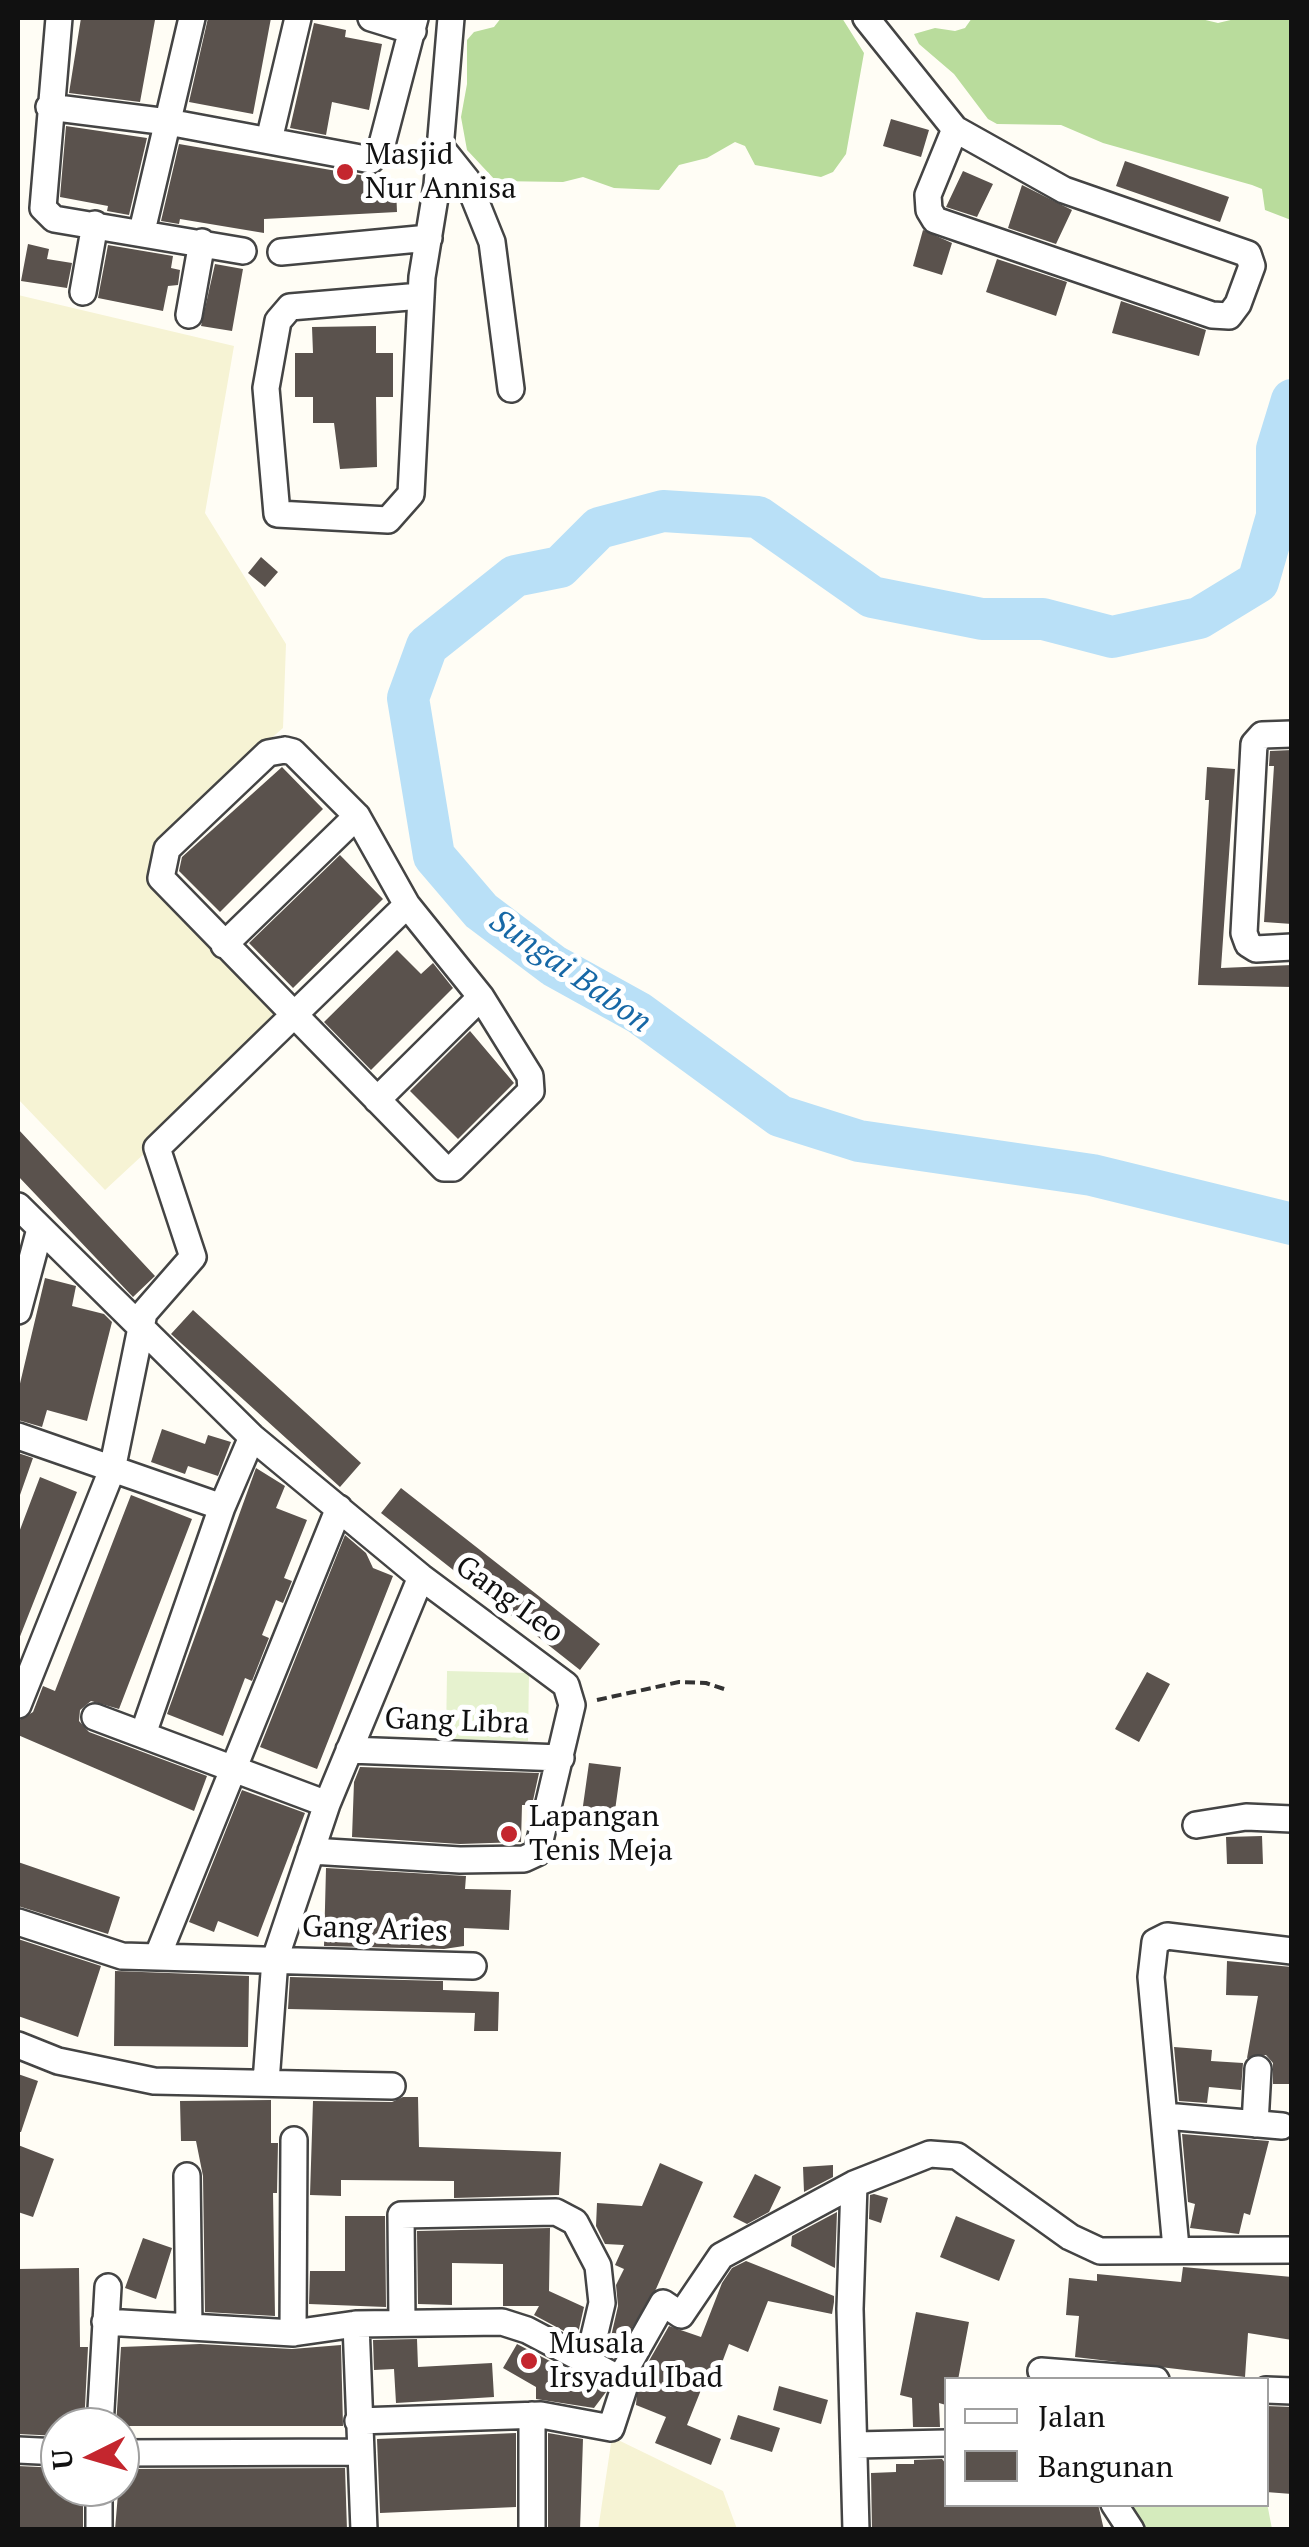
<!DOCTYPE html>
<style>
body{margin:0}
#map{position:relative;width:1309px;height:2547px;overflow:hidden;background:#fffdf5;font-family:"PT Serif",serif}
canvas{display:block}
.frame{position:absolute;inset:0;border:20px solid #111;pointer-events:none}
.legend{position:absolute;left:944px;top:2377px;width:325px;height:130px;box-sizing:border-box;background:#fff;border:2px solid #a0a0a0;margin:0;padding:12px 18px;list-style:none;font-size:30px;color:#111}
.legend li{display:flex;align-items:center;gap:20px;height:50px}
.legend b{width:50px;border:2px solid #a0a0a0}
.north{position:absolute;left:40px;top:2407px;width:100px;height:100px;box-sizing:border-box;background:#fff;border:2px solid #a0a0a0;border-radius:50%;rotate:265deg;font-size:28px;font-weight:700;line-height:40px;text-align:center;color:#111}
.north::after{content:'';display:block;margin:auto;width:35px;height:45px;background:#c4262e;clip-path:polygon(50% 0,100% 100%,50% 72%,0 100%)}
</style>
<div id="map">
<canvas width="1309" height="2547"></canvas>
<div class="frame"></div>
<ul class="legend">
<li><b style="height:12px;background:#fff"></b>Jalan</li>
<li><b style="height:28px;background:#5a524d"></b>Bangunan</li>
</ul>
<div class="north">U</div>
</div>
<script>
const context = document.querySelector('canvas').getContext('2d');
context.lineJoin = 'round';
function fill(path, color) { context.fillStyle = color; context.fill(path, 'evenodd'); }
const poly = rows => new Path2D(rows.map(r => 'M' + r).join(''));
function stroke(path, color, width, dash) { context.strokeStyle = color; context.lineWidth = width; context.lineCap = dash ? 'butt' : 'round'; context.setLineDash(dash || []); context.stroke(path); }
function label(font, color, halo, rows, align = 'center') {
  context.font = font + ' "PT Serif",serif'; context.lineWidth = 10; context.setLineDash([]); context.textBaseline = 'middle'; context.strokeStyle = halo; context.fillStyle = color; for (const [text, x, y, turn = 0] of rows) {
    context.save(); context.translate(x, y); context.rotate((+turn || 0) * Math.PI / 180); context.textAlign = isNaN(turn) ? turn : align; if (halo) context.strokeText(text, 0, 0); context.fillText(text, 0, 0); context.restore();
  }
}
fill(poly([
 [18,295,234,346,205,513,286,644,283,728,232,772,154,859,283,1020,269,1038,105,1190,18,1099],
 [612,2437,723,2491,737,2529,598,2530]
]), '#f6f3d4');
fill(poly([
 [1267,2503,1272,2529,1138,2529,1119,2505]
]), '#d5ebbd');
fill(poly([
 [501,18,842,18,864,53,846,154,833,172,821,177,755,165,745,146,735,142,707,158,679,165,659,190,614,188,583,177,563,182,496,181,467,150,461,117,467,84,467,40,474,32,494,27],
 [972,18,1197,18,1218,23,1239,18,1291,18,1291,220,1265,210,1262,189,1252,185,1103,143,1061,125,997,124,988,119,954,74,919,44,914,34,935,28,955,31,965,28]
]), '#b9dc9c');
fill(poly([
 [447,1671,529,1673,528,1741,446,1739]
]), '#e6f2cf');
stroke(poly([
 [1292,400,1277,449,1277,516,1258,582,1199,618,1112,637,1043,619,982,619,872,597,758,517,663,511,599,528,560,567,515,576,427,646,408,698,434,856,481,911,554,966,639,1013,780,1116,859,1141,1092,1175,1292,1224]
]), '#b9e0f7', 42);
fill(poly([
 [81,18,155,20,140,102,69,93],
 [208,18,271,18,253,114,189,102],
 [314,23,346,30,345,37,382,44,369,110,332,102,326,135,290,128],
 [891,119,929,130,921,157,883,146],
 [66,126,147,138,129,215,107,211,108,206,60,197],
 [179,144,366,176,364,190,396,188,397,212,264,219,264,233,180,219,179,224,161,221],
 [1125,161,1229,197,1220,222,1116,186],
 [963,171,993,184,977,217,946,207],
 [1022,185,1072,210,1056,244,1008,228],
 [923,230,952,243,942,275,913,266],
 [28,244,49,249,47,259,72,263,67,288,21,281],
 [108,245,173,256,171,268,180,270,178,285,168,286,163,311,98,298],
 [997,259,1067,282,1056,316,986,292],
 [215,264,243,269,232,331,201,326],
 [1121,301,1206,330,1199,356,1112,333],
 [376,326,376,353,393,353,393,397,376,397,377,467,340,469,334,423,313,423,313,397,295,397,295,353,313,353,312,327],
 [261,557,278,572,265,587,248,573],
 [1292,750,1292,924,1264,922,1274,766,1269,766,1270,751],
 [282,767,323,809,220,912,179,871,182,857],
 [1207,767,1235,769,1221,968,1292,965,1292,987,1198,985,1209,800,1205,800],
 [340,855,383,899,293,988,249,943],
 [397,950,421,974,433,963,453,988,371,1070,324,1022],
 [470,1031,514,1083,458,1139,410,1091],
 [18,1129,155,1276,133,1297,18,1176],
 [45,1278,76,1286,72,1306,104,1314,112,1322,87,1421,47,1410,42,1427,18,1420,18,1392],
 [193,1310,361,1463,340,1487,171,1334],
 [162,1429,205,1444,208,1435,231,1442,218,1476,188,1466,185,1474,151,1462],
 [18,1453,33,1458,20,1495,18,1494],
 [256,1468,285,1486,276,1508,307,1520,284,1578,292,1581,283,1603,276,1600,262,1635,269,1638,252,1681,245,1678,223,1736,167,1714],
 [40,1477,77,1492,19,1639,18,1535],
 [401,1488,600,1644,580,1670,381,1513],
 [131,1495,192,1519,119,1709,91,1701,80,1710,79,1721,89,1732,207,1776,194,1811,18,1735,18,1721,33,1712,43,1686,55,1691],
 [345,1535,366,1553,373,1568,393,1576,317,1769,260,1747],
 [1147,1672,1170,1684,1139,1742,1115,1729],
 [589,1763,621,1767,613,1825,581,1820],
 [360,1767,539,1773,532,1805,522,1805,521,1842,460,1844,352,1837,354,1782],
 [242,1790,305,1813,258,1937,218,1921,214,1932,189,1922],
 [1262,1836,1263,1864,1227,1864,1226,1837],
 [18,1862,120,1897,108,1934,18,1906],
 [326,1868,466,1876,465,1889,511,1890,509,1930,464,1928,464,1946,444,1949,324,1946],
 [18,1939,101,1966,78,2037,18,2016],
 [1227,1961,1292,1967,1292,2084,1273,2084,1273,2063,1266,2055,1247,2058,1258,1996,1226,1995],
 [115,1971,249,1976,248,2047,114,2046],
 [290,1977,443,1981,443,1990,499,1992,498,2031,474,2031,475,2013,288,2009],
 [1174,2047,1212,2050,1211,2061,1243,2063,1241,2090,1209,2087,1207,2103,1179,2101],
 [18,2074,38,2081,21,2132,18,2132],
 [403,2097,418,2097,419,2147,561,2152,559,2195,454,2198,454,2181,341,2180,341,2196,310,2195,313,2101,392,2102],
 [271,2100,271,2143,278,2143,277,2193,273,2193,275,2316,205,2312,203,2176,196,2141,181,2141,180,2101],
 [1182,2134,1269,2141,1250,2215,1244,2213,1239,2234,1190,2228,1195,2204,1188,2202],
 [18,2145,54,2159,33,2217,18,2212],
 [660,2163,703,2182,656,2289,614,2357,607,2354,618,2306,616,2285,624,2269,615,2265,624,2245,605,2244,596,2226,597,2203,642,2206],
 [833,2165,833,2177,804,2192,803,2167],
 [755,2174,781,2187,769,2212,747,2224,733,2217],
 [874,2194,888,2198,881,2223,869,2219,870,2195],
 [837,2212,835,2268,791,2246,792,2236],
 [345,2216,385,2216,386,2307,309,2304,310,2271,345,2271],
 [956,2216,1015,2240,999,2281,940,2257],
 [550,2228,549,2291,584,2307,577,2338,534,2315,539,2306,503,2306,503,2264,452,2263,452,2305,418,2304,417,2231],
 [143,2238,172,2248,156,2299,125,2288],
 [746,2261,834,2296,834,2302,832,2314,768,2301,748,2352,729,2344,714,2384,705,2380,687,2425,721,2439,711,2465,655,2443,666,2417,636,2405,638,2380,669,2326,701,2337,722,2283,732,2268],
 [1183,2267,1292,2277,1292,2340,1248,2333,1245,2377,1075,2357,1079,2316,1066,2315,1069,2278,1097,2281,1097,2274,1181,2282],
 [79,2268,80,2347,88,2347,84,2426,60,2427,60,2436,18,2434,18,2269],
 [916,2312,969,2322,958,2380,946,2380,946,2405,939,2403,940,2427,913,2427,912,2398,900,2395],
 [417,2339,418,2367,492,2363,494,2397,396,2403,394,2369,374,2370,373,2340],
 [517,2344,606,2390,606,2392,594,2408,536,2399,536,2387,503,2368],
 [341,2345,343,2426,116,2426,121,2347,200,2344,292,2349],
 [779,2386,828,2400,821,2424,773,2410],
 [1266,2406,1292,2407,1292,2494,1266,2492],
 [738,2415,780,2428,772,2452,730,2439],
 [516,2433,516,2507,380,2513,377,2439],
 [548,2433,583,2439,580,2530,548,2530],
 [942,2459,946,2464,946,2504,1098,2504,1104,2530,872,2530,871,2473,896,2472,896,2464,914,2464,914,2460],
 [18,2466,60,2468,60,2487,83,2487,83,2530,18,2530],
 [345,2468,347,2530,115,2530,120,2469]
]), '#5a524d');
const minor = poly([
 [59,18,43,208,54,219,243,251],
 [371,18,413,31],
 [866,18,955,129,1064,190,1248,254,1252,266,1238,304,1229,316,1212,315,935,220,929,210,928,195,955,129],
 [49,107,168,122,371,160,381,148,415,18],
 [269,140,298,18],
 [439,145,467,180,492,242,511,389],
 [142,231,192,18],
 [281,252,429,238],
 [83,292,95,224],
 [421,296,290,307,278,321,266,388,277,514,388,520,411,494,422,277,437,185,451,18],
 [189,315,202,242],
 [1292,734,1262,735,1254,744,1244,933,1248,944,1256,949,1292,947],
 [285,750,293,752,357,816,407,905,481,997,530,1076,531,1091,453,1168,444,1168,161,878,167,849,268,753,285,750],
 [224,945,357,816],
 [377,1100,481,997],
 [18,1206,252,1437,421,1577,566,1685,572,1705,537,1853,524,1859,460,1860,311,1851],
 [18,1311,40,1229],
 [18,1436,222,1507],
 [18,1705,112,1470,144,1313,193,1257,157,1148,407,905],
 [95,1717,327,1804],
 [143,1734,222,1507,252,1437],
 [349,1750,561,1758],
 [1196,1825,1246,1817,1292,1819],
 [18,1922,122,1956,473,1966],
 [158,1955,339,1508],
 [18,2045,58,2061,154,2081,392,2086],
 [266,2082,275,1959,327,1804,421,1577],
 [1165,2116,1282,2126],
 [1255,2124,1258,2069],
 [187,2176,189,2327],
 [854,2184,850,2309,856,2530],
 [1176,2248,1151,1977,1155,1942,1167,1936,1292,1951],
 [105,2322,293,2333,356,2324,502,2322,527,2330,620,2379],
 [402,2322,401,2215,556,2212,575,2222,598,2266,602,2303,588,2362],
 [356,2324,364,2530],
 [293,2333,294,2140],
 [1041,2371,1156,2380],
 [1266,2390,1292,2391],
 [358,2421,541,2415,611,2428,624,2388,620,2379,663,2303,681,2315,721,2256,854,2184,930,2154,957,2156,1070,2237,1100,2251,1292,2250],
 [100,2427,108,2287],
 [856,2445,946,2443],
 [18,2450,60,2452],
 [120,2453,359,2452],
 [99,2487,99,2530],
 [1114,2504,1131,2530],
 [532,2530,532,2415]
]);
stroke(minor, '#444', 30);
stroke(poly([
 [597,1700,679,1682,706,1683,727,1690]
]), '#333', 4, [10, 5]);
stroke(minor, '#fff', 25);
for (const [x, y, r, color] of [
 [345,172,10,"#c4262e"],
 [509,1834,10,"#c4262e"],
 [529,2361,10,"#c4262e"]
]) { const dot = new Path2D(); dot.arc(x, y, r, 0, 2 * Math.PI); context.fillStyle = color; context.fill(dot); stroke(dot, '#fff', 4); }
label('30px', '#111', '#fff', [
 ["Masjid",365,155],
 ["Nur Annisa",365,189],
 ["Lapangan",529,1817],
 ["Tenis Meja",529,1851],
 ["Musala",549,2344],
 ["Irsyadul Ibad",549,2378]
], 'left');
label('30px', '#111', '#fff', [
 ["Gang Leo",509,1600,36],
 ["Gang Libra",457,1722,2],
 ["Gang Aries",375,1930,2]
]);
label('italic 32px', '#1768a6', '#fff', [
 ["Sungai Babon",570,972,35]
]);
</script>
